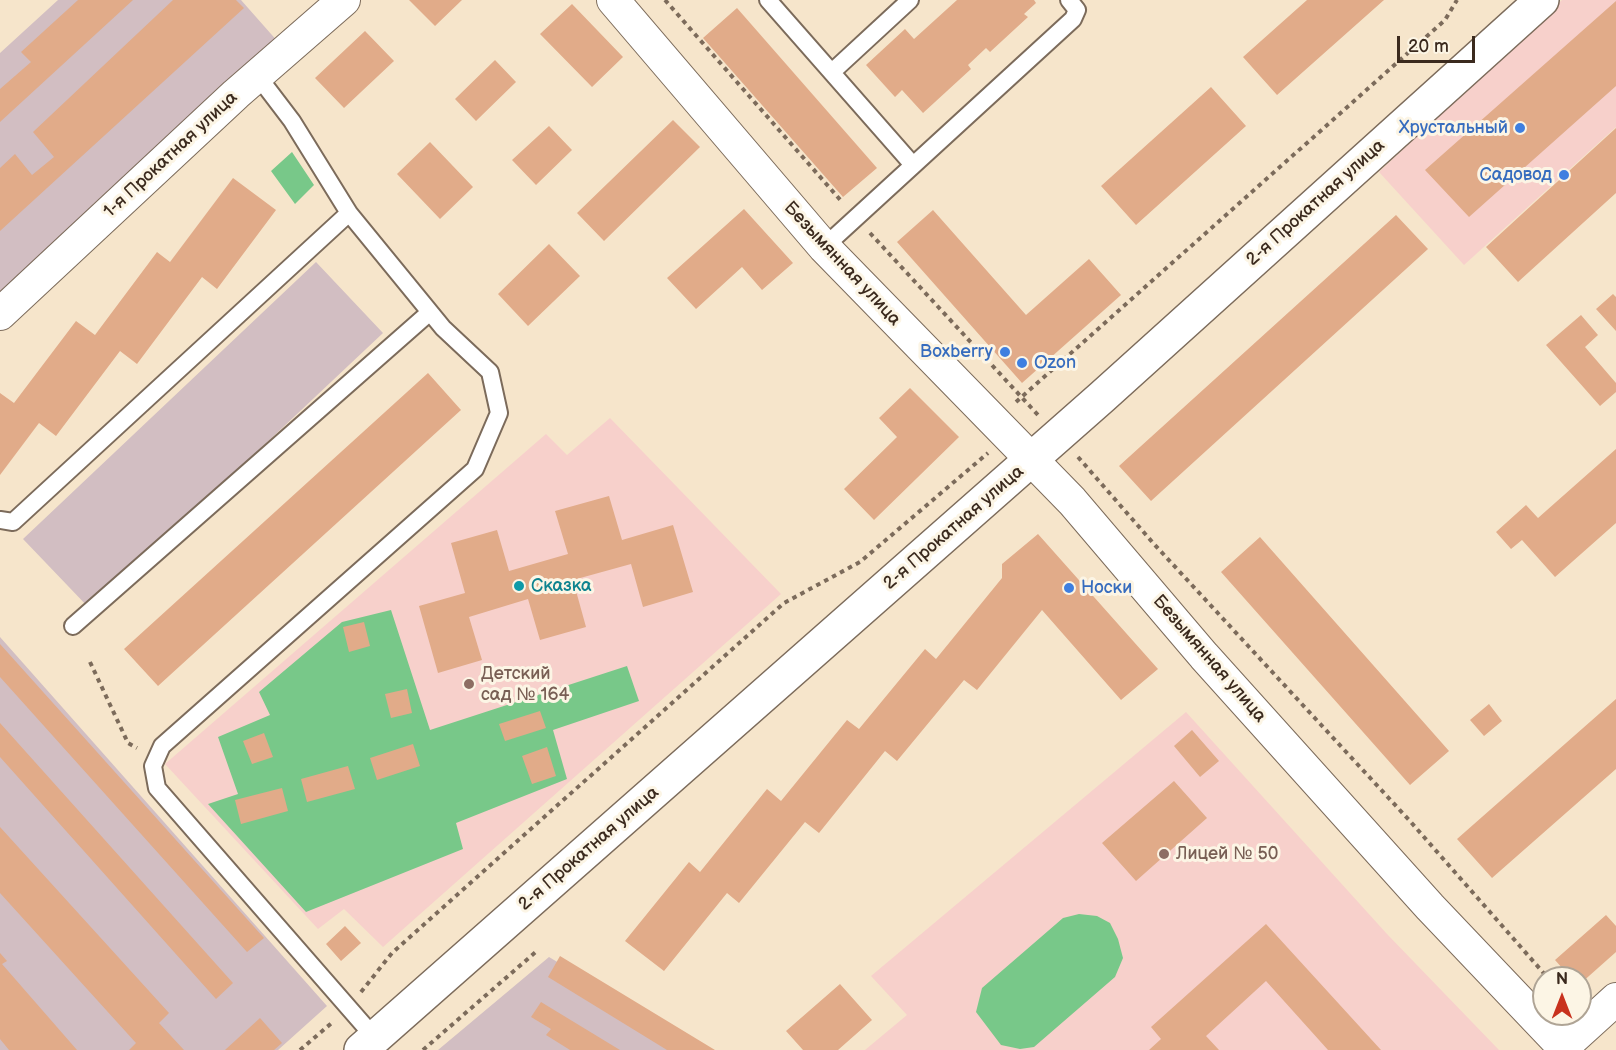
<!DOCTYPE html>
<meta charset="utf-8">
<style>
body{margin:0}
#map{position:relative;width:1616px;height:1050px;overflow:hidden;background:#f6e5cb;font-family:"Balsamiq Sans",sans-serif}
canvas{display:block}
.north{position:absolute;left:1532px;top:966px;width:60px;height:60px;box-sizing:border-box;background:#fcf5e5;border:2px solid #afa495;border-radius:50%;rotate:0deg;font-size:16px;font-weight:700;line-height:24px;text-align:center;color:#3b2a1e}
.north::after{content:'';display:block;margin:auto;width:21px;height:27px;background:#c8321e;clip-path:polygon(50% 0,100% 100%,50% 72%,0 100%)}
.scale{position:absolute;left:1397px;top:36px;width:78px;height:27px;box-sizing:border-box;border:3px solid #3b2a1e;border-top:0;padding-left:8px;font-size:18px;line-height:21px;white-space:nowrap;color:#3b2a1e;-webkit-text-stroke:4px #fcf5e5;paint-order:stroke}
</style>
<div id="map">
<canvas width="1616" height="1050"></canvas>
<div class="north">N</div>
<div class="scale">20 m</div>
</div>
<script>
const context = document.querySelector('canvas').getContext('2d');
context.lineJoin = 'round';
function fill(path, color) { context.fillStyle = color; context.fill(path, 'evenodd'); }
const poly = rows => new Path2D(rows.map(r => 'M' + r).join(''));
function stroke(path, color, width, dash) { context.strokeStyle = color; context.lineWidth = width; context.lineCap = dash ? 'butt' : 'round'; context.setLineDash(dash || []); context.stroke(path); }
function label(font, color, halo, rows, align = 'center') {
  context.font = font + ' "Balsamiq Sans",sans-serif'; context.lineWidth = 6; context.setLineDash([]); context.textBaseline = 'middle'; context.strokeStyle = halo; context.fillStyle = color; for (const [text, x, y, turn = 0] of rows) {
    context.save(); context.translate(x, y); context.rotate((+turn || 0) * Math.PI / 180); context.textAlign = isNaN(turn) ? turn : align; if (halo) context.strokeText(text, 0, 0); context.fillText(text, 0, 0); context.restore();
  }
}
fill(poly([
 [1562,0,1616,0,1616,127,1464,265,1379,172],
 [610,418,781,594,383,947,344,909,318,929,165,764,546,434,567,455],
 [1186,712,1387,934,1499,1050,865,1050,907,1015,871,976]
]), '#f7d0cb');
fill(poly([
 [58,0,241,0,279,43,0,300,0,53],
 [316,262,383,333,90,609,23,539],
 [0,637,327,1006,278,1050,0,1050],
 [549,957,704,1050,438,1050]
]), '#d2bec2');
fill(poly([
 [292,152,314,185,295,204,271,171],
 [391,610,430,730,627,666,639,701,553,730,567,779,456,823,463,849,306,912,208,804,238,794,218,737,270,715,259,692,342,622],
 [1079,914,1097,916,1110,923,1118,939,1123,958,1115,977,1034,1047,1020,1049,1001,1045,976,1012,982,988,1063,918]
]), '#78c889');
fill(poly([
 [78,0,133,0,0,122,0,89,31,62,21,52],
 [173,0,236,0,244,8,0,231,0,168,15,154,32,175,54,157,33,132],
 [409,0,462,0,435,26],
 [957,0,1034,0,1036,3,1024,14,1028,17,990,52,986,48,968,65,971,69,923,113,902,90,895,97,866,65,905,29,914,39],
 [1307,0,1384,0,1277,95,1243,57],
 [1616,1,1616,86,1469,217,1425,170],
 [572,4,623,57,592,87,540,34],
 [737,8,877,168,843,197,703,38],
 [365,31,394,61,344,108,315,78],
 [495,60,516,82,476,121,455,99],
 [1211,87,1246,126,1136,225,1101,186],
 [673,120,700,147,604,241,577,213],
 [549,126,572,150,536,185,512,160],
 [1616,128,1616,193,1518,282,1486,247],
 [430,142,473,187,440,219,397,174],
 [233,178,276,210,217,289,202,277,137,364,120,351,56,436,39,423,0,475,0,393,14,403,76,321,95,335,157,252,170,262],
 [744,209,793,263,762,290,742,267,696,309,667,278],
 [933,210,1026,315,1089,259,1121,295,1022,383,897,242],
 [1396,215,1428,249,1151,501,1119,466],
 [549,244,580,276,528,326,498,294],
 [1613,294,1616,297,1616,331,1596,309],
 [1581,315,1598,335,1585,347,1616,383,1616,392,1600,406,1546,345],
 [428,373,461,410,158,686,124,649],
 [910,388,959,437,874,520,844,489,897,437,879,418],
 [1616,449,1616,523,1555,577,1522,540,1511,549,1496,532,1526,505,1538,518],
 [609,496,622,540,673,525,693,592,643,607,631,564,573,580,586,627,540,640,528,599,469,617,482,660,438,673,419,606,465,593,451,543,497,530,509,571,568,554,555,511],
 [1038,534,1158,669,1121,700,1042,610,977,690,964,680,897,761,885,751,819,833,805,822,739,903,727,893,664,971,625,941,689,862,700,872,767,789,781,801,847,720,859,729,925,649,936,659,1002,578,1002,564],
 [1260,537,1449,751,1410,785,1221,572],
 [364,622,370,646,349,652,343,627],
 [0,644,264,938,247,952,0,677],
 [407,689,412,713,391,718,385,694],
 [1616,699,1616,769,1492,878,1457,839],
 [1489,704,1502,721,1484,736,1470,720],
 [540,711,546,728,505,741,499,724],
 [0,723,233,983,216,999,0,757],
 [1192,730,1219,761,1200,777,1174,746],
 [264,733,273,757,252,764,243,741],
 [413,744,420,766,377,780,370,758],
 [547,747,556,776,532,784,522,756],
 [348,766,355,789,307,802,301,779],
 [1174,781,1207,818,1136,881,1102,843],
 [282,788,288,811,241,824,235,800],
 [0,827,169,1013,159,1023,184,1050,129,1050,136,1043,0,893],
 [1606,915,1616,926,1616,952,1580,984,1580,978,1571,978,1555,960],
 [1266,924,1381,1050,1328,1050,1266,981,1206,1036,1219,1050,1149,1050,1161,1039,1151,1027],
 [345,926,361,943,341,961,326,944],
 [0,953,7,961,2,964,77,1050,9,1050,0,1039],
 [560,956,715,1050,667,1050,548,977],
 [840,984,872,1020,838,1050,803,1050,786,1031],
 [541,1002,620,1050,570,1050,546,1035,551,1029,531,1017],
 [260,1018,282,1043,274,1050,225,1050]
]), '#e1ab89');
const service = poly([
 [768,0,913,165],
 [832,72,910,0],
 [257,75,292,121,349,213,443,328,490,372,499,413,475,469,162,746,153,766,157,788,375,1038],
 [824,247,1073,19,1077,10,1069,0],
 [0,520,13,522,349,213],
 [73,626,430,312]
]);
const minor = poly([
 [613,0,824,247,1072,501,1204,656,1430,907,1566,1050],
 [0,314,236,94,344,0],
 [1560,1050,1616,999]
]);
const tertiary = poly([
 [361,1050,1102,397,1542,0]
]);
stroke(service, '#7c6b5b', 20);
stroke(minor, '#7c6b5b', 34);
stroke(tertiary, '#7c6b5b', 36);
stroke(poly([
 [665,0,843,203],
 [870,233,1038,415],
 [1016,402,1445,20,1457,0],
 [1078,457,1154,544,1409,820,1548,978],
 [90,662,128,743,137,748],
 [361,992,392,953,784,603,860,562,988,453],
 [300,1050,334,1021],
 [423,1050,538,950]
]), '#7c6b5b', 4, [4.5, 4.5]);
stroke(service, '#fff', 16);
stroke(minor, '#fff', 32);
stroke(tertiary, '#fff', 33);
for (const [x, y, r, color] of [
 [1520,128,6,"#3f7fe0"],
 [1564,175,6,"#3f7fe0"],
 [1005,352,6,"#3f7fe0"],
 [1022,363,6,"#3f7fe0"],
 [519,586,6,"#0f9aa8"],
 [1069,588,6,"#3f7fe0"],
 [469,684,6,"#8d6e63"],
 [1164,854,6,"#8d6e63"]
]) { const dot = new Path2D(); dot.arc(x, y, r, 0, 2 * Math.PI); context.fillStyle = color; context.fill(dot); stroke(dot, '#fcf5e5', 2); }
label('18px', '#366cbe', '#fcf5e5', [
 ["Хрустальный",1508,128],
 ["Садовод",1552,175],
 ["Boxberry",993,352],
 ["Ozon",1034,363,"left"],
 ["Носки",1081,588,"left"]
], 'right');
label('18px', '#3b2a1e', '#fcf5e5', [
 ["1-я Прокатная улица",171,155,-43],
 ["2-я Прокатная улица",1316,203,-42],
 ["Безымянная улица",842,264,47],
 ["2-я Прокатная улица",954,528,-41],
 ["Безымянная улица",1209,659,49],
 ["2-я Прокатная улица",589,849,-41]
]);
label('18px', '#0d838f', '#fcf5e5', [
 ["Сказка",531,586]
], 'left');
label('18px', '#785e54', '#fcf5e5', [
 ["Детский",481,674],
 ["сад № 164",481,695],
 ["Лицей № 50",1176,854]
], 'left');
</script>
